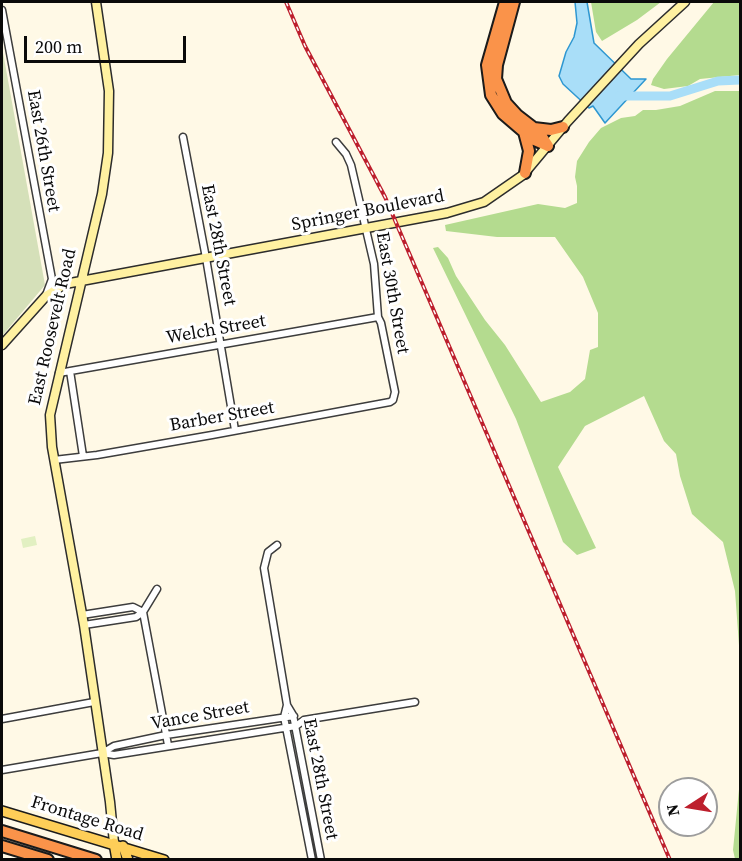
<!DOCTYPE html>
<style>
body{margin:0}
#map{position:relative;width:742px;height:861px;overflow:hidden;background:#fff9e6;font-family:"Source Serif 4",serif}
canvas{display:block}
.frame{position:absolute;inset:0;border:3px solid #0a0a0a;pointer-events:none}
.north{position:absolute;left:658px;top:777px;width:60px;height:60px;box-sizing:border-box;background:#fff;border:2px solid #9d9d9d;border-radius:50%;rotate:258deg;font-size:16px;font-weight:700;line-height:24px;text-align:center;color:#0a0a0a}
.north::after{content:'';display:block;margin:auto;width:21px;height:27px;background:#bd1f2d;clip-path:polygon(50% 0,100% 100%,50% 72%,0 100%)}
.scale{position:absolute;left:24px;top:36px;width:162px;height:27px;box-sizing:border-box;border:3px solid #0a0a0a;border-top:0;padding-left:8px;font-size:18px;line-height:21px;white-space:nowrap;color:#0a0a0a;-webkit-text-stroke:4px #fff;paint-order:stroke}
</style>
<div id="map">
<canvas width="742" height="861"></canvas>
<div class="frame"></div>
<div class="north">N</div>
<div class="scale">200 m</div>
</div>
<script>
const context = document.querySelector('canvas').getContext('2d');
context.lineJoin = 'round';
function fill(path, color) { context.fillStyle = color; context.fill(path, 'evenodd'); }
const poly = rows => new Path2D(rows.map(r => 'M' + r).join(''));
function stroke(path, color, width, dash) { context.strokeStyle = color; context.lineWidth = width; context.lineCap = dash ? 'butt' : 'round'; context.setLineDash(dash || []); context.stroke(path); }
function label(font, color, halo, rows, align = 'center') {
  context.font = font + ' "Source Serif 4",serif'; context.lineWidth = 6; context.setLineDash([]); context.textBaseline = 'middle'; context.strokeStyle = halo; context.fillStyle = color; for (const [text, x, y, turn = 0] of rows) {
    context.save(); context.translate(x, y); context.rotate((+turn || 0) * Math.PI / 180); context.textAlign = isNaN(turn) ? turn : align; if (halo) context.strokeText(text, 0, 0); context.fillText(text, 0, 0); context.restore();
  }
}
fill(poly([
 [591,2,661,2,637,20,602,41,596,32],
 [714,2,740,2,740,75,700,79,688,86,664,89,651,85,653,79,667,59],
 [715,91,740,91,740,659,735,591,723,542,692,514,680,476,676,454,664,441,644,396,585,426,558,467,596,548,577,555,563,542,516,419,433,248,438,247,448,258,456,276,485,320,505,345,541,402,570,392,585,379,590,350,598,347,598,313,583,277,555,237,497,237,446,231,445,225,538,204,565,208,577,203,577,186,575,177,577,161,589,142,601,128,621,118,635,116,643,110,656,110,680,106],
 [740,779,740,859,735,859,733,850]
]), '#b4db8f');
fill(poly([
 [2,47,45,285,2,336]
]), '#d5e0b9');
fill(poly([
 [35,536,37,545,23,548,21,539]
]), '#e2f0c2');
const water = poly([
 [575,2,587,2,594,43,631,79,646,79,605,123,593,106,589,108,563,84,559,76,566,52,574,37,577,23,575,2]
]);
fill(water, '#a9def8');
stroke(water, '#2e97d1', 1.5);
stroke(poly([
 [619,96,670,96,718,81,740,80]
]), '#a9def8', 9);
const minor = poly([
 [2,10,52,279,46,295],
 [183,137,206,258,235,430],
 [70,371,83,456],
 [59,373,378,317],
 [54,460,97,455,212,435,390,402,393,400,395,392,381,323,378,317,374,264,351,165,346,154,336,142],
 [277,545,268,552,264,568,287,705,293,715,321,860],
 [143,612,168,745],
 [82,615,133,607,143,612],
 [84,625,136,617,143,612,157,589],
 [287,705,284,717,312,860],
 [2,719,94,702],
 [102,753,114,746,166,735,294,716],
 [2,770,102,753,114,755,296,726,304,720,415,702]
]);
const secondary = poly([
 [96,2,109,91,108,153,102,194,50,415,52,447,84,625,110,802,114,843],
 [2,345,46,296,65,284,447,213,484,202,523,175,568,121,639,44,685,2]
]);
const primary = poly([
 [2,811,164,860],
 [114,843,117,860],
 [123,846,128,860]
]);
const motorway = poly([
 [505,2,487,65,491,95,503,114,524,132,532,139,548,146],
 [514,2,497,65,496,79,506,103,517,115,539,132,548,146],
 [534,128,551,130,563,127],
 [524,132,529,151,525,173],
 [2,831,96,860],
 [2,846,48,860]
]);
stroke(minor, '#3d3d3d', 9);
stroke(secondary, '#2c2c2c', 11);
stroke(primary, '#1b1b1b', 12);
stroke(motorway, '#1b1b1b', 14);
stroke(minor, '#fff', 6);
stroke(secondary, '#fff1a1', 8);
stroke(primary, '#fece58', 9);
stroke(motorway, '#fa934a', 10);
const rail = poly([
 [286,2,305,46,385,197,670,860]
]);
stroke(rail, '#bd1f2d', 4);
stroke(rail, '#fff', 1.5, [4.5]);
label('18px', '#0a0a0a', '#fff', [
 ["East 26th Street",43,151,80],
 ["Springer Boulevard",368,211,-11],
 ["East 28th Street",218,245,79],
 ["East 30th Street",392,293,80],
 ["East Roosevelt Road",53,327,-77],
 ["Welch Street",216,330,-10],
 ["Barber Street",222,417,-10],
 ["Vance Street",200,716,-10],
 ["East 28th Street",320,779,79],
 ["Frontage Road",87,819,17]
]);
</script>
